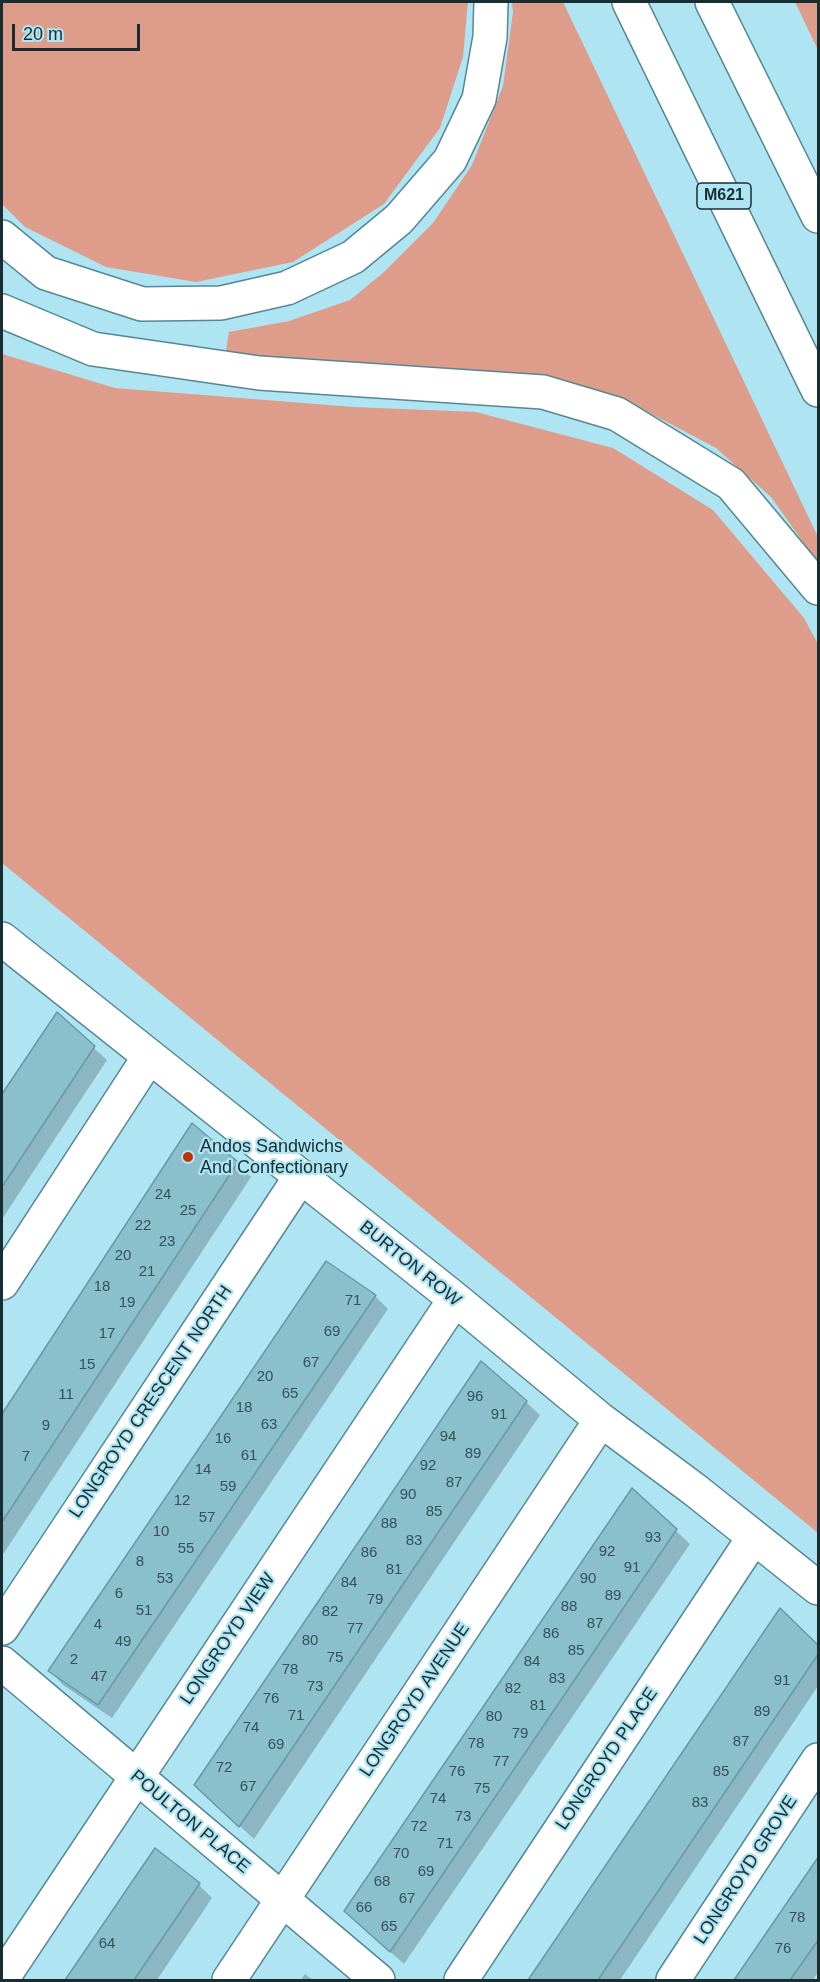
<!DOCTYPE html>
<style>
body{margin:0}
#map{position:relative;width:820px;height:1982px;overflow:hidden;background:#afe5f3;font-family:Helvetica,sans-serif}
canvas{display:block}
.frame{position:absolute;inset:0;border:3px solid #182e33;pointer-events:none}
.scale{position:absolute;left:12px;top:24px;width:128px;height:27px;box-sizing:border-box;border:3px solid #182e33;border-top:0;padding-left:8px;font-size:18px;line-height:21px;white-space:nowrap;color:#182e33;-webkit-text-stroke:4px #afe5f3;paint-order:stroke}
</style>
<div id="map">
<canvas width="820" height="1982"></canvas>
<div class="frame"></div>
<div class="scale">20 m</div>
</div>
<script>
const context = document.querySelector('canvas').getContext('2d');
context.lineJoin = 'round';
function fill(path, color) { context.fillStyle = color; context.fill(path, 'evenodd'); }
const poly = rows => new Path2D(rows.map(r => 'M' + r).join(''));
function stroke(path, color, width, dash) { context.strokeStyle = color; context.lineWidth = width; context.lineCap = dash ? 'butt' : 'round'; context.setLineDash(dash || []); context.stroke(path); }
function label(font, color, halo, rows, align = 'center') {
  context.font = font + ' Helvetica,sans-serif'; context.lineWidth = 4.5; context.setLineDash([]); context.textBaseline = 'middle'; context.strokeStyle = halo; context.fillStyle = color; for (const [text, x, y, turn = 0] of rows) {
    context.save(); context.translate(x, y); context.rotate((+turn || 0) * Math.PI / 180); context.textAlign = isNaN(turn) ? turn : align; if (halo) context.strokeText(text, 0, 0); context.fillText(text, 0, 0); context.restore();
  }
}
fill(poly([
 [2,2,468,2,463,57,440,128,384,204,293,262,196,282,106,267,25,227,2,204],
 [512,2,563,2,818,537,818,563,771,497,716,448,629,402,556,380,478,370,225,356,229,332,289,321,350,300,384,272,433,223,472,165,503,86,513,12],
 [795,2,818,2,818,50],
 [2,354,115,388,354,407,476,412,613,448,713,510,804,618,818,644,818,1533,2,863]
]), '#de9c8b');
fill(poly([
 [57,1014,107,1060,2,1219,2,1097],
 [193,1125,251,1177,2,1556,2,1416],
 [375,1296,388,1309,112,1718,63,1685,50,1671],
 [526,1402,540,1415,254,1839,210,1799],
 [632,1490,690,1544,404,1964,359,1924],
 [780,1610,818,1648,818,1686,620,1980,530,1980],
 [155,1850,199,1885,212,1898,157,1980,67,1980],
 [818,1859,818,1972,813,1980,736,1980],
 [305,1974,313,1980,301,1980]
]), '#0003');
const building = poly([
 [57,1012,95,1046,2,1187,2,1094,57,1012],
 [192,1123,238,1162,2,1522,2,1414,192,1123],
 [326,1261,376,1295,98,1705,48,1671,326,1261],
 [481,1361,527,1401,239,1827,194,1785,481,1361],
 [632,1488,677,1529,390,1952,344,1911,632,1488],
 [780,1608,819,1646,819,1653,598,1980,528,1980,780,1608],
 [155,1848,200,1883,134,1980,65,1980,155,1848],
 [819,1856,819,1939,790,1980,734,1980,819,1856]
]);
fill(building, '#8abfcc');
stroke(building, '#669aa6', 1.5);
const street = poly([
 [2,939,455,1299,601,1420,695,1490,818,1588],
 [2,1283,149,1057],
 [2,1628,301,1176],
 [2,1663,378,1980],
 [2,1979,455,1299],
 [229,1980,601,1420],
 [461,1980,754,1537],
 [673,1980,818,1760]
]);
const highway = poly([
 [629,2,818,390],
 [712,2,818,216],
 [2,237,46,273,142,304,221,303,287,288,353,257,399,219,450,160,479,99,490,37,491,2],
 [2,311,93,349,259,373,543,392,617,414,731,484,818,588]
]);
stroke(street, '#548894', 36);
stroke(highway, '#548894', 36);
stroke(street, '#fff', 33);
stroke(highway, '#fff', 33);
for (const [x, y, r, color] of [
 [188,1157,6,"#bd330b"]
]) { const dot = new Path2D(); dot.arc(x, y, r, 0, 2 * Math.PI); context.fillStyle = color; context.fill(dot); stroke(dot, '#afe5f3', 2); }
label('15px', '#345259', null, [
 ["24",163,1195],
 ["25",188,1211],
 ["22",143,1226],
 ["23",167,1242],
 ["20",123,1256],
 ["21",147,1272],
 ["18",102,1287],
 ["71",353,1301],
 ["19",127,1303],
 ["69",332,1332],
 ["17",107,1334],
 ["67",311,1363],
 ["15",87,1365],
 ["20",265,1377],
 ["65",290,1394],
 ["11",66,1395],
 ["96",475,1397],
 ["18",244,1408],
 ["91",499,1415],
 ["63",269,1425],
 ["9",46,1426],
 ["94",448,1437],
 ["16",223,1439],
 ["89",473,1454],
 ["61",249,1456],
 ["7",26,1457],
 ["92",428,1466],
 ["14",203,1470],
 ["87",454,1483],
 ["59",228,1487],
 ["90",408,1495],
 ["12",182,1501],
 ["85",434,1512],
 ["57",207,1518],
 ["88",389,1524],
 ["10",161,1532],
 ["93",653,1538],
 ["83",414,1541],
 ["55",186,1549],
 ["92",607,1552],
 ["86",369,1553],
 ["8",140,1562],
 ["91",632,1568],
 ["81",394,1570],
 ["53",165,1579],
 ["90",588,1579],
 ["84",349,1583],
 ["6",119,1594],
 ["89",613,1596],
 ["79",375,1600],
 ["88",569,1607],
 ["51",144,1611],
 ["82",330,1612],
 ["87",595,1624],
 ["4",98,1625],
 ["77",355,1629],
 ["86",551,1634],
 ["80",310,1641],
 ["49",123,1642],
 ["85",576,1651],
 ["75",335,1658],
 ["2",74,1660],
 ["84",532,1662],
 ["78",290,1670],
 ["47",99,1677],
 ["83",557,1679],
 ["91",782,1681],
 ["73",315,1687],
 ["82",513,1689],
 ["76",271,1699],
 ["81",538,1706],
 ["89",762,1712],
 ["71",296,1716],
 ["80",494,1717],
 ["74",251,1728],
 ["79",520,1734],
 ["87",741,1742],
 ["78",476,1744],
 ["69",276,1745],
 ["77",501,1762],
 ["72",224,1768],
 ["76",457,1772],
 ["85",721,1772],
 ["67",248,1787],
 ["75",482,1789],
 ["74",438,1799],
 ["83",700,1803],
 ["73",463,1817],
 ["72",419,1827],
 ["71",445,1844],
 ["70",401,1854],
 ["69",426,1872],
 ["68",382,1882],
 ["67",407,1899],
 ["66",364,1908],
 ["78",797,1918],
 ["65",389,1927],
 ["64",107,1944],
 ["76",783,1949]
]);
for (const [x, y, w] of [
 [724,196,54]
]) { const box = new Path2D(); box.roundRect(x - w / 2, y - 13, w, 26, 4.5); context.fillStyle = '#afe5f3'; context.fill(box); stroke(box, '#182e33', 1.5); }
label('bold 16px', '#182e33', null, [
 ["M621",724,196]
]);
label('18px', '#182e33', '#afe5f3', [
 ["Andos Sandwichs",200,1147],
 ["And Confectionary",200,1168]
], 'left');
label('18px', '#182e33', '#afe5f3', [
 ["BURTON ROW",410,1264,39],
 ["LONGROYD CRESCENT NORTH",151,1402,-56],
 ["LONGROYD VIEW",228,1639,-56],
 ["LONGROYD AVENUE",415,1700,-56],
 ["LONGROYD PLACE",607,1759,-56],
 ["POULTON PLACE",190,1822,40],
 ["LONGROYD GROVE",746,1870,-57]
]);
</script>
